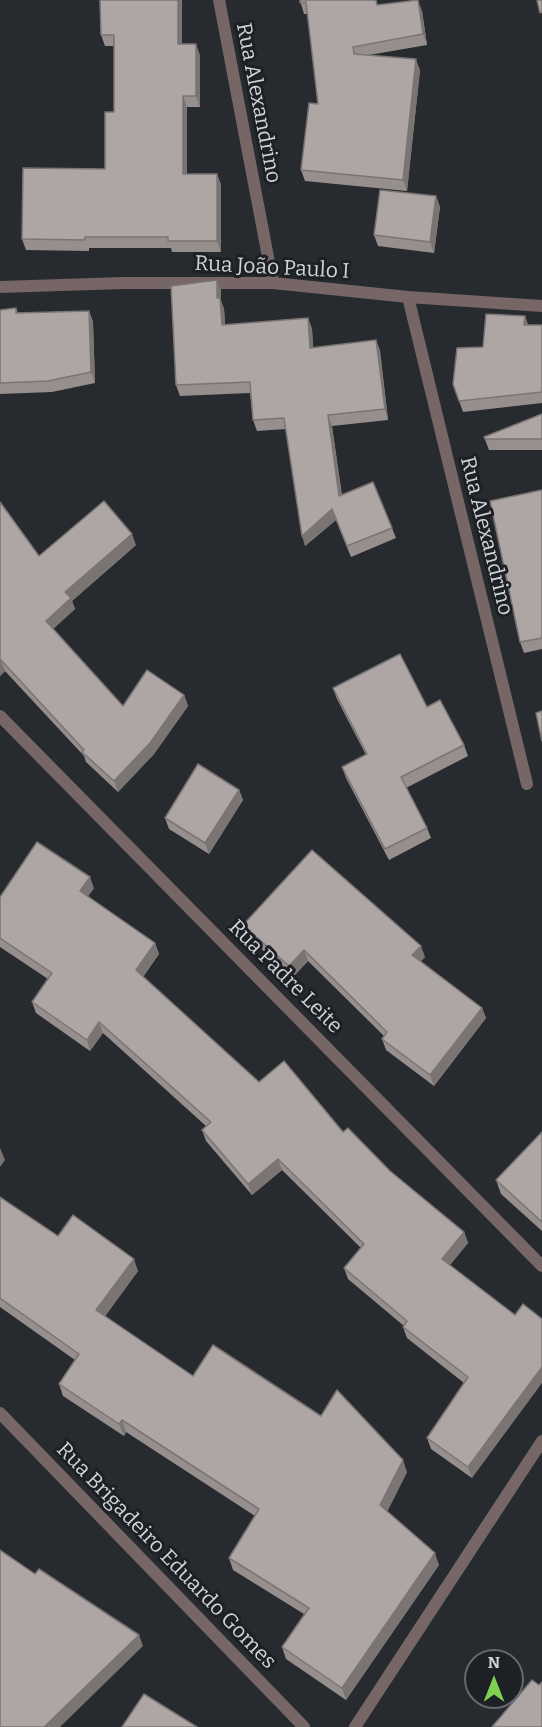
<!DOCTYPE html>
<meta charset="utf-8">
<style>
body{margin:0}
#map{position:relative;width:542px;height:1727px;overflow:hidden;background:#272a2f;font-family:Bitter,serif}
canvas{display:block}
.north{position:absolute;left:464px;top:1649px;width:60px;height:60px;box-sizing:border-box;background:#1d2025;border:2px solid #65686c;border-radius:50%;rotate:0deg;font-size:16px;font-weight:700;line-height:24px;text-align:center;color:#d1d4d7}
.north::after{content:'';display:block;margin:auto;width:21px;height:27px;background:#80d051;clip-path:polygon(50% 0,100% 100%,50% 72%,0 100%)}
</style>
<div id="map">
<canvas width="542" height="1727"></canvas>
<div class="north">N</div>
</div>
<script>
const context = document.querySelector('canvas').getContext('2d');
context.lineJoin = 'round';
const poly = rows => new Path2D(rows.map(r => 'M' + r).join(''));
function stroke(path, color, width, dash) { context.strokeStyle = color; context.lineWidth = width; context.lineCap = dash ? 'butt' : 'round'; context.setLineDash(dash || []); context.stroke(path); }
function fill(path, color) { context.fillStyle = color; context.fill(path, 'evenodd'); }
function label(font, color, halo, rows, align = 'center') {
  context.font = font + ' Bitter,serif'; context.lineWidth = 6; context.setLineDash([]); context.textBaseline = 'middle'; context.strokeStyle = halo; context.fillStyle = color; for (const [text, x, y, turn = 0] of rows) {
    context.save(); context.translate(x, y); context.rotate((+turn || 0) * Math.PI / 180); context.textAlign = isNaN(turn) ? turn : align; if (halo) context.strokeText(text, 0, 0); context.fillText(text, 0, 0); context.restore();
  }
}
stroke(poly([
 [219,0,273,283],
 [0,287,124,283,273,283,408,297,542,306],
 [408,297,527,784],
 [0,716,542,1266],
 [0,1413,304,1727],
 [355,1727,542,1441]
]), '#766', 12);
fill(poly([
 [100,0,182,0,182,44,200,55,200,107,187,107,187,174,217,174,221,185,221,252,172,252,171,248,89,248,89,251,26,250,22,239,105,169,114,112,114,46,105,46,101,35],
 [300,0,379,4,422,11,427,45,369,55,420,70,407,191,305,181,301,170,318,104,308,14,304,14],
 [436,196,440,207,434,253,378,246,374,235],
 [217,280,221,291,221,301,224,309,225,325,308,318,312,329,313,348,376,340,380,351,388,420,332,426,342,495,392,528,396,538,351,557,336,520,305,546,286,429,257,431,253,420,250,393,180,396,176,385],
 [16,308,18,313,89,311,93,322,95,383,52,392,0,394,0,310],
 [525,316,528,325,542,325,542,403,463,412,453,384,483,347],
 [542,414,542,450,489,450,484,437],
 [542,490,542,649,524,653,520,642],
 [0,502,39,556,136,545,72,601,75,609,53,629,123,706,184,695,188,706,154,754,118,792,86,762,84,756,5,671,0,676],
 [333,688,427,707,464,745,468,756,406,788,427,828,431,838,389,860,346,778,342,767,366,755,337,699],
 [239,790,243,800,209,854,169,829,165,818],
 [94,888,88,896,155,943,159,954,143,977,259,1082,343,1132,464,1232,468,1243,450,1265,515,1315,472,1478,431,1449,427,1438,464,1383,407,1338,403,1327,404,1326,348,1279,344,1268,361,1248,282,1170,252,1195,206,1141,202,1130,206,1126,103,1033,90,1051,36,1013,32,1002,48,979,0,947,0,897],
 [243,925,425,957,421,961,482,1008,486,1018,434,1086,386,1050,382,1039,384,1036,308,961,293,977,247,936],
 [542,1132,542,1231,501,1194,496,1180],
 [0,1197,58,1236,138,1271,105,1316,193,1376,321,1416,407,1472,387,1512,439,1565,346,1700,286,1659,282,1647,304,1614,233,1570,229,1558,255,1516,126,1432,124,1436,63,1396,59,1384,75,1360,0,1307]
]), '#968f8d');
fill(poly([
 [178,0,182,0,182,55,178,44],
 [418,0,422,11,427,45,423,34],
 [196,44,200,55,200,107,196,96],
 [416,59,420,70,407,191,403,180],
 [183,96,187,107,187,185,183,174],
 [217,174,221,185,221,252,217,241],
 [436,196,440,207,434,253,430,242],
 [217,280,221,291,221,301,224,309,226,336,222,325,217,298],
 [89,311,93,322,95,383,91,372],
 [525,316,529,327,524,325],
 [308,318,312,329,314,359,310,348],
 [376,340,380,351,388,420,385,409],
 [328,415,332,426,343,506,339,496],
 [332,509,336,520,305,546,302,536],
 [132,534,136,545,72,601,75,609,50,631,46,621,65,592],
 [1,660,5,671,0,676,0,662],
 [184,695,188,706,154,754,118,792,114,781],
 [239,790,243,800,209,854,205,843],
 [90,877,94,888,84,902,80,891],
 [155,943,159,954,140,981,136,970],
 [421,946,425,957,416,965,412,955],
 [304,950,308,961,293,977,289,966],
 [482,1008,486,1018,434,1086,430,1075],
 [99,1022,103,1033,90,1051,87,1040],
 [0,1148,5,1160,0,1167],
 [278,1159,282,1170,252,1195,248,1184],
 [464,1232,468,1243,446,1269,442,1259],
 [134,1259,138,1271,101,1322,96,1310],
 [542,1367,542,1383,472,1478,468,1467],
 [122,1420,126,1432,124,1436,119,1424],
 [403,1460,407,1472,384,1517,380,1505],
 [435,1553,439,1565,346,1700,342,1688],
 [139,1635,143,1646,60,1727,44,1727]
]), '#7a7473');
const building = poly([
 [100,0,178,0,178,44,196,44,196,96,183,96,183,174,217,174,217,241,168,241,168,237,85,237,85,240,22,239,23,168,105,169,105,112,114,112,114,35,101,35,100,0],
 [300,0,376,0,377,5,418,0,423,34,353,47,354,54,416,59,403,180,301,170,309,103,318,104,306,2,300,3,300,0],
 [537,0,542,0,542,12,540,13,537,0],
 [380,190,436,196,430,242,374,235,380,190],
 [217,280,217,298,220,298,222,325,308,318,310,348,376,340,385,409,328,415,339,496,373,482,392,528,347,546,332,509,302,536,284,418,253,420,250,382,176,385,171,286,217,280],
 [16,308,16,313,89,311,91,372,48,381,0,383,0,310,16,308],
 [486,314,525,316,524,325,542,325,542,392,459,401,453,384,457,348,483,347,486,314],
 [542,414,542,439,485,439,484,437,542,414],
 [542,490,542,638,520,642,490,501,542,490],
 [104,501,132,534,65,592,71,598,46,621,123,706,147,670,184,695,150,743,114,781,82,752,84,750,1,660,0,662,0,502,39,556,104,501],
 [400,654,427,707,440,700,464,745,401,777,427,828,385,849,342,767,367,754,333,688,400,654],
 [542,711,542,741,536,713,542,711],
 [198,764,239,790,205,843,165,818,198,764],
 [37,842,90,877,80,891,155,943,136,970,259,1082,284,1061,343,1132,348,1128,390,1171,464,1232,442,1259,515,1315,523,1304,542,1319,542,1367,468,1467,427,1438,468,1377,403,1327,407,1321,344,1268,364,1244,278,1159,248,1184,202,1130,211,1122,99,1022,87,1040,32,1002,52,973,0,938,0,897,37,842],
 [312,850,421,946,412,955,482,1008,430,1075,382,1039,387,1032,304,950,289,966,243,925,312,850],
 [542,1132,542,1222,496,1180,542,1132],
 [0,1197,58,1236,73,1215,134,1259,96,1310,193,1376,213,1345,321,1416,337,1390,403,1460,380,1505,435,1553,342,1688,282,1647,309,1608,229,1558,259,1509,122,1420,119,1424,59,1384,79,1354,0,1298,0,1197],
 [0,1550,35,1574,39,1569,139,1635,44,1727,0,1727,0,1550],
 [532,1680,539,1685,542,1682,542,1727,492,1727,532,1680],
 [144,1694,197,1727,122,1727,144,1694]
]);
fill(building, '#aea6a4');
stroke(building, '#7a7473', 1.5);
label('21px', '#d1d4d7', '#1d2025', [
 ["Rua Alexandrino",258,103,79],
 ["Rua João Paulo I",272,268,3],
 ["Rua Alexandrino",486,536,76],
 ["Rua Padre Leite",285,977,45],
 ["Rua Brigadeiro Eduardo Gomes",166,1556,46]
]);
</script>
